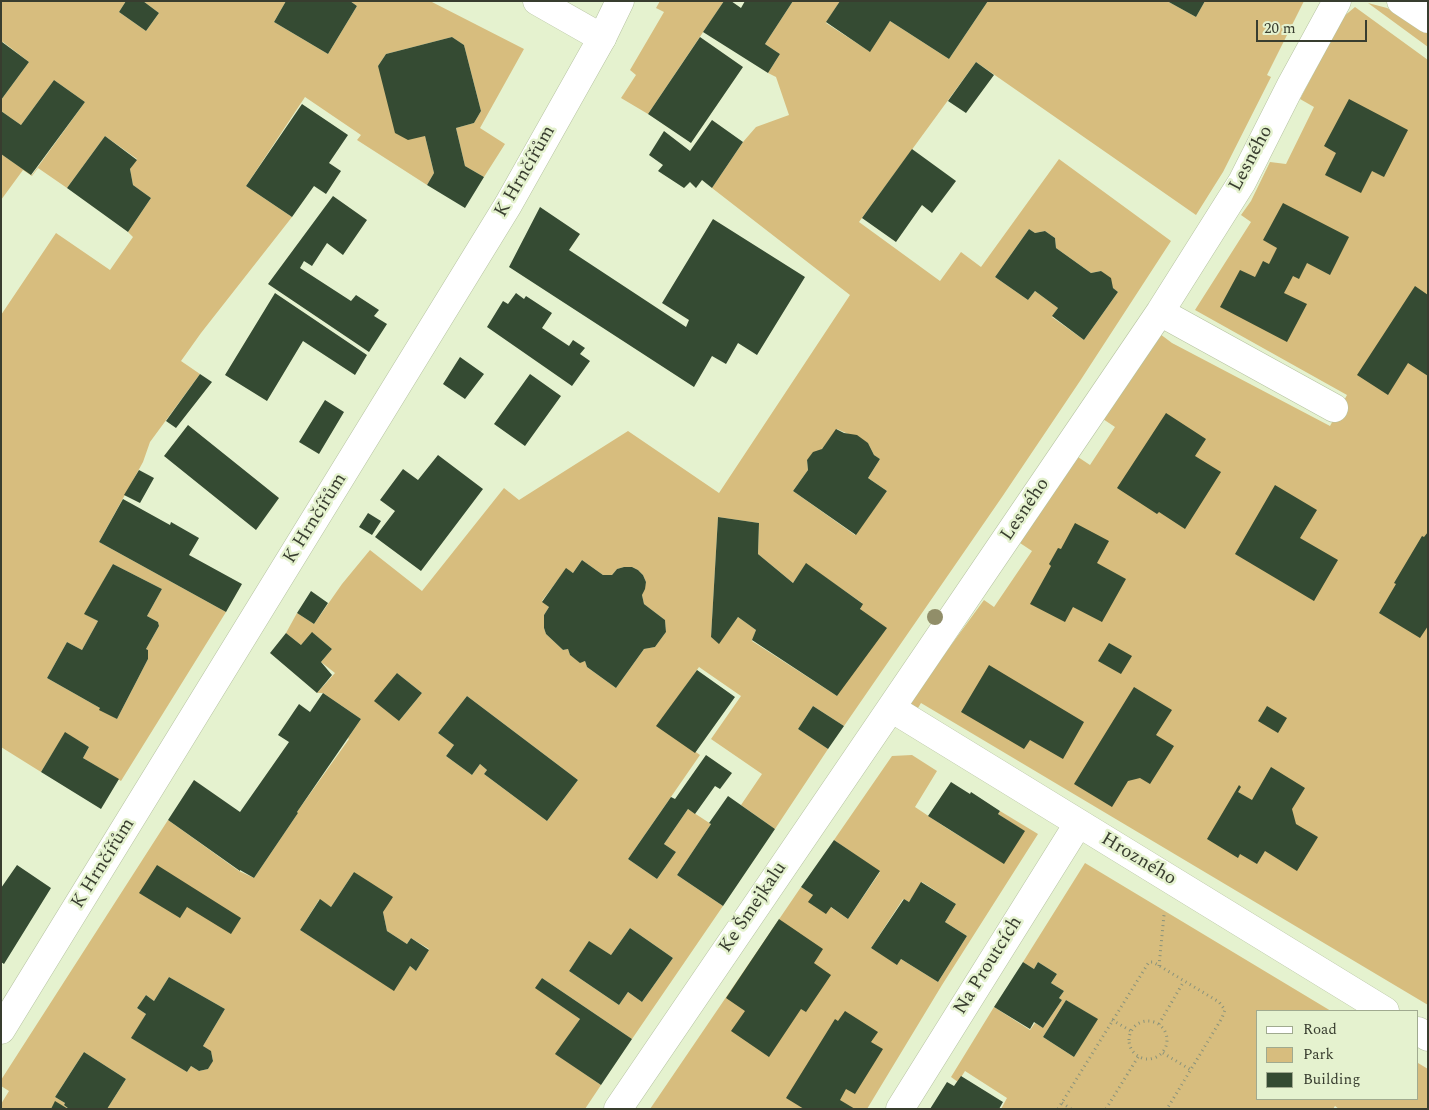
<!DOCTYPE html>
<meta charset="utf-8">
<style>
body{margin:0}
#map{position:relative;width:1429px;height:1110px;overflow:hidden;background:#e5f2cf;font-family:Spectral,serif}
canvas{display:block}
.frame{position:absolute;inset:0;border:2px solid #383d2f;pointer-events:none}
.legend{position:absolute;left:1256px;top:1010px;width:162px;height:90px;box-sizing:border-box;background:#e5f2cf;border:1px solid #a0aa8f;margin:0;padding:6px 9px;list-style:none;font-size:15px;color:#383d2f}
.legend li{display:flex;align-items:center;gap:10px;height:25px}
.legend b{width:25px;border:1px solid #a0aa8f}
.scale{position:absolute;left:1256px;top:20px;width:111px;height:22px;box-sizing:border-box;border:2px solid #383d2f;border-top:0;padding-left:6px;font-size:15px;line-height:18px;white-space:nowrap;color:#383d2f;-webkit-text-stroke:4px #e5f2cf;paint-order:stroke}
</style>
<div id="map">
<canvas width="1429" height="1110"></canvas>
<div class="frame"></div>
<ul class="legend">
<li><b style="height:6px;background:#fff"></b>Road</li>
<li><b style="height:14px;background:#d7bd7e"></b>Park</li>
<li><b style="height:14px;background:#354b33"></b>Building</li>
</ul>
<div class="scale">20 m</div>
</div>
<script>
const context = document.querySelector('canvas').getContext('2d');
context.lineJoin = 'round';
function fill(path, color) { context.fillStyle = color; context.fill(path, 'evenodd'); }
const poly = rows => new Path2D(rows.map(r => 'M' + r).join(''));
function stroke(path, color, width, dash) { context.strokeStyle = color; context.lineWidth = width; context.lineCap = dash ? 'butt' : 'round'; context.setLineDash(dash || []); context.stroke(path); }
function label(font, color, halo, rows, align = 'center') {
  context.font = font + ' Spectral,serif'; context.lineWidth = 5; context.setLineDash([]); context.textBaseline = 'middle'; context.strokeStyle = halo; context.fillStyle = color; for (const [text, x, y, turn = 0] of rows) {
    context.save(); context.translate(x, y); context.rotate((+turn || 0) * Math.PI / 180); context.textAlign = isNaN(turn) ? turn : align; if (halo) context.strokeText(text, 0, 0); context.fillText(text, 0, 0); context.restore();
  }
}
fill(poly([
 [1,1,126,1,119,12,146,31,159,13,143,1,286,1,274,22,328,54,357,6,350,1,430,1,524,49,480,128,505,144,484,177,465,166,456,128,474,123,481,111,464,45,452,37,386,54,378,66,425,136,434,173,427,185,357,140,361,135,305,97,246,186,292,217,201,333,181,361,200,374,150,442,143,462,99,542,226,612,121,781,83,758,89,747,65,733,41,772,1,747,1,315,56,233,110,270,133,237,128,232,151,198,133,185,130,169,137,159,105,136,67,188,38,168,32,176,23,170,1,200,1,154,32,175,85,102,54,80,21,125,1,111,1,100,29,62,3,42,1,44],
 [113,564,162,589,147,616,158,622,159,626,146,649,148,650,148,659,117,719,100,708,47,678,67,642,82,650,98,621,85,614],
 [660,1,724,1,648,114,621,98,636,75,630,70,664,12,656,8],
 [793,1,840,1,826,23,869,51,890,21,949,59,988,1,1167,1,1196,17,1205,1,1304,1,1267,75,1271,77,1223,172,1196,215,976,62,859,222,940,281,961,252,981,267,1059,159,1171,241,1080,381,1002,497,844,726,813,706,798,729,828,749,775,829,741,805,762,774,711,739,741,696,699,667,658,725,700,755,628,859,657,879,676,852,664,844,688,809,711,824,677,875,723,906,632,1039,542,978,536,988,580,1019,556,1054,601,1085,585,1109,107,1109,126,1079,84,1052,55,1097,65,1103,64,1105,69,1109,1,1109,1,1104,9,1091,1,1086,1,1080,168,820,239,871,254,878,298,813,297,812,349,739,348,738,361,719,323,693,317,693,335,673,321,662,332,649,313,633,301,645,286,633,297,613,314,624,342,584,370,550,422,591,504,488,519,500,628,431,719,493,850,295,712,188,743,142,756,127,789,115,776,77,768,73,780,54,765,44],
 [1029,229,1035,233,1045,231,1055,238,1056,248,1091,273,1101,271,1113,288,1118,292,1084,340,1052,317,1058,308,1035,291,1028,300,995,277],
 [837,429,868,443,874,455,880,459,868,478,887,491,855,535,793,491,808,470,807,460,822,449],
 [718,517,759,523,758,554,793,583,806,564,862,603,837,696,752,641,756,630,738,617,719,643,711,637],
 [582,560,603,575,612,575,617,569,624,567,632,567,638,570,643,575,646,582,642,595,644,604,665,620,666,632,655,647,644,649,616,688,587,667,585,661,580,662,570,655,568,649,563,650,546,634,544,628,544,615,549,607,542,601,566,569,573,573],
 [397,673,422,693,399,721],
 [467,696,578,780,547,821,484,774,487,770,480,764,472,775,446,756,454,745,438,733],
 [354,872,383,912,387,931,407,944,411,938,429,949,416,971,410,966,394,990,300,930,319,900,331,907],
 [630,928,673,958,642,1002,628,992,619,1005,569,971,589,942,611,955],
 [169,977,225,1009,203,1046,211,1052,213,1060,208,1069,199,1071,191,1066,187,1072,132,1038,146,1014,137,1008,146,995,154,1001],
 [1368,3,1387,8,1428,29,1428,47],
 [1355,7,1428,60,1428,1005,921,703,918,708,919,712,911,708,909,693,935,667,984,600,994,607,1032,551,1017,541,1075,455,1090,465,1115,427,1100,417,1160,334,1172,343,1330,426,1347,395,1195,310,1251,222,1241,215,1251,201,1270,162,1286,164,1314,107,1300,99,1343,17],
 [912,755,937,771,915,807,948,829,1004,863,1024,831,998,814,1000,811,1038,834,942,985,867,1109,650,1109,801,887,848,919,880,872,834,840,892,756],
 [922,882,956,904,945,922,967,936,938,982,901,959,897,964,871,948,903,899,909,902],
 [1085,863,1331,1011,1258,1011,1258,1099,1418,1099,1418,1063,1428,1069,1428,1109,1339,1109,1335,1106,1333,1109,1001,1109,1007,1098,965,1071,958,1082,951,1077,994,1007,1030,1030,1035,1023,1043,1028,1062,1000,1059,998,1064,991,1051,983,1057,974,1038,962,1034,969,1023,962],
 [1066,1000,1097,1019,1074,1057,1043,1037]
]), '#d7bd7e');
fill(poly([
 [126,1,143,1,159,13,146,31,119,12],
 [286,1,350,1,357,6,328,54,274,22],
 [724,1,731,1,741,8,745,1,793,1,765,44,780,54,768,73,703,32],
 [840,1,988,1,949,59,890,21,870,52,826,22],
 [1167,1,1205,1,1196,17],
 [452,37,464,45,481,111,474,123,456,128,465,166,484,177,465,208,427,185,434,173,425,136,408,140,395,133,378,66,386,54],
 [700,37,743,67,691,143,648,114],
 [2,42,29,62,1,100,1,44],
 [976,62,994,75,966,113,948,101],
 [54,80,85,102,31,175,1,154,1,111,21,125],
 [1349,99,1408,130,1384,177,1372,171,1361,193,1325,175,1336,153,1324,146],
 [302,104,348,135,329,163,341,171,326,194,314,186,292,217,246,186],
 [712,120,743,142,712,188,702,180,696,188,690,182,684,188,658,171,663,165,649,155,664,131,690,151],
 [105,136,137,160,130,169,133,185,151,198,128,232,67,188],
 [912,149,956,181,932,213,922,205,896,242,862,218],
 [333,196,367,220,343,255,327,243,312,266,304,261,300,268,351,301,356,295,379,310,374,316,387,324,369,352,268,284],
 [1283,203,1349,237,1330,275,1307,263,1299,279,1293,276,1284,293,1307,304,1287,342,1220,307,1240,270,1255,277,1263,261,1269,264,1277,248,1263,240],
 [540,207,580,234,569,250,686,327,689,320,662,303,713,219,805,277,757,355,738,343,726,364,712,356,694,387,509,267],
 [1029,229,1035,233,1045,231,1055,238,1056,248,1091,273,1101,271,1111,278,1113,288,1118,292,1084,340,1052,316,1058,308,1035,291,1028,300,995,277],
 [1415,286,1428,295,1428,376,1408,363,1388,395,1357,375],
 [275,293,367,355,355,375,303,341,267,401,225,375],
 [516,293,524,299,526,296,552,313,542,328,569,346,573,340,585,348,580,354,590,361,572,386,487,327,503,301,508,304],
 [460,357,484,374,465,399,443,384],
 [200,374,212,382,176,428,166,421],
 [530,374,561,396,525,446,494,424],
 [325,400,344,412,319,454,299,442],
 [1166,413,1206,439,1195,456,1221,472,1185,529,1159,512,1157,514,1117,488],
 [188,425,279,498,256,530,164,456],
 [836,429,844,433,857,435,868,443,874,455,880,459,868,478,887,491,856,535,793,491,808,470,807,460,813,452,822,449],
 [438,455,483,489,421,571,375,537,395,511,380,500,403,469,418,480],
 [139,470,154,478,140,503,124,495],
 [1275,485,1317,510,1300,538,1338,560,1314,601,1235,554],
 [123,499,170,525,171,522,199,538,189,555,242,584,226,612,99,542],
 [368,513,381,521,372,535,359,527],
 [718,517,759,523,758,554,793,583,806,563,863,604,860,609,887,628,837,696,752,640,756,630,738,617,719,644,711,637],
 [1075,523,1109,541,1097,563,1126,579,1102,622,1073,607,1065,622,1030,604,1051,566,1049,564,1058,548,1061,549],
 [1428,532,1428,626,1420,638,1379,613,1396,584,1394,583,1422,536,1424,537],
 [582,560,603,575,612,575,617,569,624,567,632,567,638,570,643,575,646,582,645,589,642,595,644,604,665,620,666,632,655,647,644,649,616,688,587,667,585,661,580,663,570,655,568,649,563,650,546,634,544,628,544,615,549,607,542,602,566,568,573,573],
 [113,564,162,589,147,616,158,622,159,626,146,649,148,650,148,659,117,719,99,710,100,708,47,678,67,642,82,650,98,621,84,614],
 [311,591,328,603,314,624,297,613],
 [312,632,332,649,321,662,332,675,317,693,270,653,286,633,301,645],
 [1109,643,1132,656,1121,674,1098,661],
 [989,665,1084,722,1063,759,1030,740,1024,749,961,712],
 [697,670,735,697,695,753,656,726],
 [397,673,422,693,399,721,374,701],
 [1134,687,1172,710,1156,735,1174,746,1150,784,1140,778,1128,781,1112,807,1074,784],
 [323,693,361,719,297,812,298,813,254,878,240,870,240,871,168,820,194,780,240,812,289,742,278,735,299,704,310,712],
 [467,696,578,780,547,821,484,774,487,770,480,764,472,775,446,756,454,745,438,733],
 [813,706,844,726,828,749,798,729],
 [1267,706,1287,718,1278,733,1258,721],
 [65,732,89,747,83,758,119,779,101,809,41,772],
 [706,755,732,773,720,789,715,786,695,814,688,809,664,844,676,852,657,879,628,859,671,797,675,799],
 [1271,767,1305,788,1292,809,1296,824,1318,837,1297,871,1265,851,1257,864,1240,854,1238,858,1207,839,1239,785,1241,787,1238,792,1252,800],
 [951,782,970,794,971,792,1000,811,998,814,1025,831,1004,864,928,816],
 [728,796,775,829,723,906,677,875,711,824,709,823],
 [834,840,880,871,848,919,831,907,826,914,808,902,813,895,801,887],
 [17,865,51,888,4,964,1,962,1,888],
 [157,865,241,918,231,934,187,907,180,918,139,893],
 [354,872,393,897,383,912,387,931,407,944,411,938,429,950,416,971,410,966,394,991,300,930,320,899,331,907],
 [921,882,956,904,945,922,967,936,938,982,901,959,897,965,871,948,904,899,909,902],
 [779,919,823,949,814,963,831,975,806,1012,801,1009,769,1057,731,1031,745,1011,726,998],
 [630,928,673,958,642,1002,628,992,619,1005,569,971,589,941,611,955],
 [1023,962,1034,969,1038,962,1057,974,1051,983,1064,991,1059,998,1062,1000,1043,1028,1034,1022,1030,1029,994,1007],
 [169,977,225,1009,203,1046,211,1051,213,1061,208,1069,199,1071,191,1066,187,1072,131,1038,146,1014,137,1008,146,995,154,1001],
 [542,978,632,1039,601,1085,555,1054,580,1019,535,988],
 [1066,1000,1098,1019,1074,1057,1043,1037],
 [845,1011,878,1032,871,1042,883,1049,855,1094,846,1089,840,1100,855,1109,804,1109,786,1098,835,1019,838,1021],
 [84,1052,126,1079,107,1109,69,1109,64,1105,65,1103,55,1097],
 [961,1076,1003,1102,999,1109,930,1109,947,1082,954,1086],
 [55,1101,68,1109,51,1109]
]), '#354b33');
const minor = poly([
 [537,1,602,38],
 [1401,1,1428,19],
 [1160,312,1334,408],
 [891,708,1385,1011],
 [1418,1031,1428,1037],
 [618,1109,891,708,1160,312,1242,182,1290,87,1337,1],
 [900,1109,1078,824]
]);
const tertiary = poly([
 [1,1030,508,205,602,38,620,1]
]);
stroke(minor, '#b5c2a0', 29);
stroke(tertiary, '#b5c2a0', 29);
stroke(poly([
 [1159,966,1164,915],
 [1112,1020,1131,1031],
 '1129 1040a19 19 0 1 1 38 0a19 19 0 1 1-38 0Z',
 [1159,1024,1184,981],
 [1163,1053,1191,1070],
 [1062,1103,1071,1109],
 [1058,1109,1149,962,1153,962,1219,1002,1225,1010,1222,1018,1167,1109],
 [1106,1109,1138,1057]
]), '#8a937b', 3, [1, 4]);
stroke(minor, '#fff', 28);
stroke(tertiary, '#fff', 28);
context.fillStyle = '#918e69';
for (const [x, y] of [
 [935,617]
]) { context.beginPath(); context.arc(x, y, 8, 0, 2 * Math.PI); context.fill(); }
label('19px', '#383d2f', '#e5f2cf', [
 ["Lesného",1252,159,-62],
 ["K Hrnčířům",526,172,-60],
 ["Lesného",1026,510,-56],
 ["K Hrnčířům",316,519,-58],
 ["Hrozného",1138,860,31],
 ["K Hrnčířům",104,864,-58],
 ["Ke Šmejkalu",754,908,-56],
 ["Na Proutcích",989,966,-58]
]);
</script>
